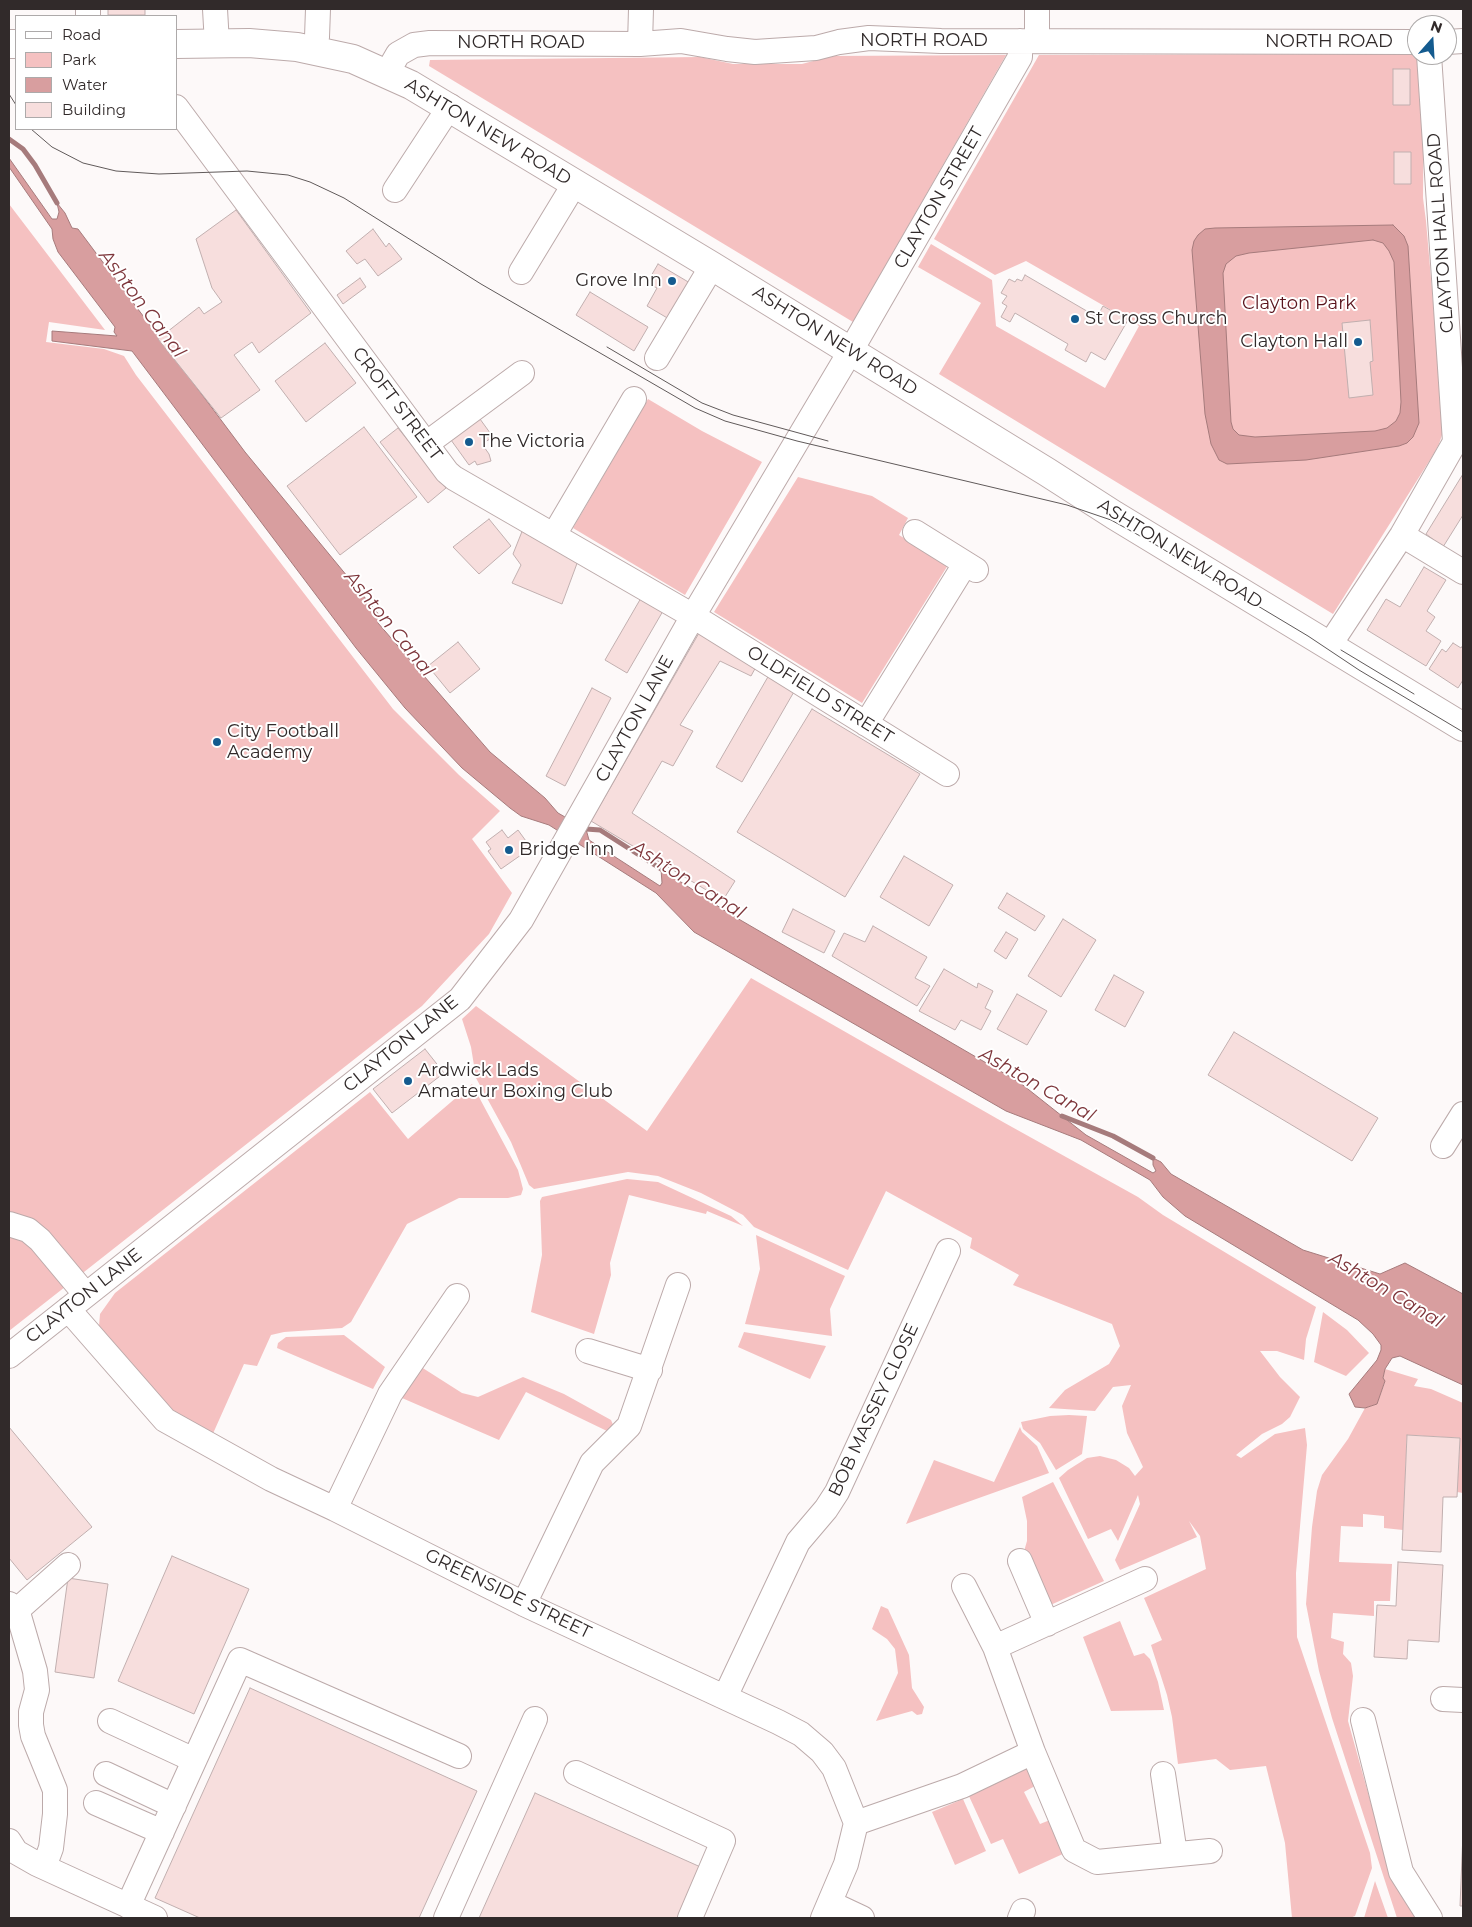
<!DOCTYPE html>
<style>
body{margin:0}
#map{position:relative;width:1472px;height:1927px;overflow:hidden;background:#fdf9f9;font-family:Montserrat,sans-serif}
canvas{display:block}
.frame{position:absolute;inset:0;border:10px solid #312a2a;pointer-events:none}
.legend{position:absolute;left:15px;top:15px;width:162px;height:115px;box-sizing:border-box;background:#fff;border:1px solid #adaaaa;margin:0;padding:6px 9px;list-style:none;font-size:15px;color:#312a2a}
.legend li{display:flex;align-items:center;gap:10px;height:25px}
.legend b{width:25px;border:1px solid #adaaaa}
.north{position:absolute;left:1407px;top:15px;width:50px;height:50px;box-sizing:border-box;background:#fff;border:1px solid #adaaaa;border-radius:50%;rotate:19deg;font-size:14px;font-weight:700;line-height:20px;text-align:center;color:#312a2a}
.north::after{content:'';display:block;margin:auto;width:18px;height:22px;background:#145b8f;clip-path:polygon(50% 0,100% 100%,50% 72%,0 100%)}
</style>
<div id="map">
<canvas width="1472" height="1927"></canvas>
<div class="frame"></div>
<ul class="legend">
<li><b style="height:6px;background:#fff"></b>Road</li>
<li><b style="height:14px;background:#f5c1c1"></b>Park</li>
<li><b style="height:14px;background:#d89e9f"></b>Water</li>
<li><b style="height:14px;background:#f7dedd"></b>Building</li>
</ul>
<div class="north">N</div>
</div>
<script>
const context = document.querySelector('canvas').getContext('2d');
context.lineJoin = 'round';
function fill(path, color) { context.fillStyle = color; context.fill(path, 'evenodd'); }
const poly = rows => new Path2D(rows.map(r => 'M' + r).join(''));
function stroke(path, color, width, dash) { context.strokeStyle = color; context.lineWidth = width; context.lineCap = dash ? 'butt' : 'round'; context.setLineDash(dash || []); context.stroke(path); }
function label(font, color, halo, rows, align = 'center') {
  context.font = font + ' Montserrat,sans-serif'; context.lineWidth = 4; context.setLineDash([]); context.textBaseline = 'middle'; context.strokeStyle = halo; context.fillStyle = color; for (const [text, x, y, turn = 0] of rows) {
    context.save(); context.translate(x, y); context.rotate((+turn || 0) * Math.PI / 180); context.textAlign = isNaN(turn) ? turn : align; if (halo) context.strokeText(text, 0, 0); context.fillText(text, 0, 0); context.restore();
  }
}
fill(poly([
 [1417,54,1424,55,1423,198,1426,221,1444,429,1439,444,1433,455,1333,614,939,374,981,303,918,267,931,244,992,280,996,326,1105,388,1139,326,1026,261,995,275,934,239,1039,55],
 [1006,55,853,322,429,66,430,60,700,57,733,64,802,64,832,56],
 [9,204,105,330,49,322,46,342,104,349,124,356,136,375,393,709,459,775,500,811,472,839,512,893,489,934,422,1006,9,1331],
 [648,399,702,431,762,462,685,595,573,528],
 [798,477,872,496,908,518,899,535,948,565,862,703,714,612],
 [751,978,1003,1122,1138,1197,1163,1215,1316,1307,1306,1339,1304,1360,1277,1351,1260,1351,1280,1377,1300,1397,1290,1417,1282,1424,1262,1434,1236,1455,1241,1458,1275,1434,1305,1428,1307,1445,1296,1573,1297,1637,1370,1853,1372,1868,1355,1916,1350,1918,1292,1918,1285,1843,1266,1766,1230,1770,1216,1759,1178,1764,1172,1717,1167,1695,1151,1645,1162,1640,1144,1598,1206,1569,1200,1536,1189,1521,1197,1537,1120,1570,1115,1560,1140,1504,1138,1495,1118,1541,1111,1529,1088,1539,1059,1478,1068,1470,1087,1458,1100,1456,1116,1460,1129,1468,1135,1476,1143,1467,1127,1433,1122,1406,1131,1385,1113,1387,1095,1411,1049,1408,1065,1390,1109,1364,1120,1346,1112,1324,1013,1285,1019,1275,970,1248,972,1238,886,1191,848,1270,754,1227,743,1215,701,1193,658,1176,628,1172,534,1189,529,1185,511,1142,476,1078,471,1047,462,1019,476,1006,647,1131],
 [472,1084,518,1170,523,1189,521,1195,508,1198,459,1198,407,1224,351,1322,342,1328,284,1332,271,1335,257,1366,244,1364,211,1438,181,1420,138,1376,99,1326,100,1314,115,1293,370,1092,408,1139],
 [627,1179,658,1182,731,1216,743,1226,707,1211,706,1214,629,1195,610,1263,611,1275,594,1334,531,1312,542,1255,540,1201,542,1197],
 [756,1235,845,1276,830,1309,832,1336,745,1324,760,1269],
 [1323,1312,1347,1330,1369,1353,1346,1376,1314,1362],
 [744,1332,826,1346,810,1379,738,1347],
 [344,1335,385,1367,373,1389,277,1348,278,1343,286,1337],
 [418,1365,462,1393,478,1397,523,1377,564,1394,611,1420,614,1427,607,1431,526,1392,499,1440,402,1398],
 [1385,1369,1418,1379,1414,1386,1431,1389,1463,1403,1463,1493,1457,1492,1460,1438,1407,1435,1403,1530,1384,1528,1384,1516,1363,1514,1363,1527,1341,1526,1339,1562,1392,1564,1390,1601,1374,1601,1374,1616,1333,1613,1331,1638,1344,1642,1343,1654,1351,1663,1353,1676,1348,1721,1392,1879,1417,1918,1397,1918,1332,1718,1319,1671,1306,1604,1312,1527,1317,1491,1322,1475,1348,1439,1365,1408,1377,1404,1385,1382,1383,1379],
 [1069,1415,1087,1416,1082,1454,1056,1470,1040,1443,1023,1429,1021,1422,1050,1416],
 [1020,1427,1022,1432,1037,1446,1049,1473,906,1524,934,1460,994,1482],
 [1053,1482,1104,1581,1046,1607,1023,1555,1027,1541,1027,1521,1022,1497],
 [881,1606,888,1609,909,1655,912,1688,924,1707,922,1714,917,1715,912,1711,876,1721,898,1673,895,1649,887,1639,872,1629],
 [1120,1621,1134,1656,1144,1653,1150,1659,1158,1682,1164,1710,1111,1711,1083,1637],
 [1026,1767,1035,1786,1024,1792,1040,1824,1050,1820,1065,1853,1019,1874,1003,1839,991,1844,968,1794],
 [963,1799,986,1851,955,1865,932,1812],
 [1375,1881,1388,1918,1364,1918]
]), '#f5c1c1');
const water = poly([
 [9,158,52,219,57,219,59,212,57,203,65,213,72,228,78,229,245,452,380,616,378,623,490,752,545,798,558,813,586,829,589,840,660,886,662,883,661,869,730,914,1019,1082,1086,1135,1153,1173,1156,1171,1153,1165,1153,1158,1161,1162,1171,1174,1303,1250,1380,1274,1405,1263,1463,1294,1463,1385,1400,1356,1392,1358,1385,1369,1383,1378,1385,1381,1377,1404,1365,1408,1355,1407,1349,1394,1377,1360,1381,1350,1381,1345,1373,1334,1358,1320,1185,1216,1163,1197,1150,1180,1081,1140,1006,1111,694,932,656,893,549,825,521,816,510,808,462,768,405,708,356,648,132,351,52,341,52,331,117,336,114,332,115,327,58,252,53,239,52,229,9,167,9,158],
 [1393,225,1404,236,1408,246,1419,423,1413,437,1407,443,1399,446,1306,460,1227,464,1219,460,1211,444,1205,414,1192,250,1194,241,1198,235,1205,229,1215,228,1393,225],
 [1373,240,1383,243,1389,251,1394,262,1401,402,1400,413,1396,421,1387,428,1375,431,1255,437,1239,435,1233,429,1231,422,1223,273,1226,264,1236,256,1249,253,1373,240]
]);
fill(water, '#d89e9f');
stroke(water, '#a67b7c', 1);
stroke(poly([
 [9,139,23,149,35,165,57,203],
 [586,829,600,830,661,869],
 [1062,1116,1113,1136,1153,1158]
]), '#a67b7c', 5);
const building = poly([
 [108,9,145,9,145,15,108,15,108,9],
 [1393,69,1410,69,1410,105,1393,105,1393,69],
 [1394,152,1411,152,1411,184,1394,184,1394,152],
 [236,210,311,313,259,353,252,342,234,355,260,390,221,418,158,339,199,307,204,314,222,302,212,288,196,239,236,210],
 [373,229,386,247,389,243,402,259,378,276,365,259,357,264,346,251,373,229],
 [658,264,690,283,669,319,647,306,657,288,647,283,658,264],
 [1025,275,1097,317,1103,306,1128,320,1105,360,1091,352,1086,362,1065,350,1068,344,1015,313,1010,322,1001,317,1007,306,1002,303,1007,296,1001,293,1009,279,1015,282,1017,279,1022,281,1025,275],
 [360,278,366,287,343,304,337,295,360,278],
 [590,292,648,327,634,351,576,315,590,292],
 [1370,320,1373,361,1370,362,1373,395,1349,398,1342,323,1370,320],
 [325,343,356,383,306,422,275,381,325,343],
 [480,419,493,437,482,444,489,454,491,461,477,465,475,461,469,465,451,440,480,419],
 [364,427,417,497,340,555,287,486,364,427],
 [398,428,446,488,428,503,380,442,398,428],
 [1463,474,1463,515,1443,547,1426,534,1463,474],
 [489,519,511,546,479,574,453,547,489,519],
 [523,529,579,558,562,604,512,583,521,565,513,554,523,529],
 [1424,567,1446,580,1427,611,1435,617,1426,631,1441,641,1426,666,1367,630,1386,599,1400,607,1424,567],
 [641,598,663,611,627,673,605,660,641,598],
 [699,633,757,665,751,676,720,661,680,725,693,731,673,766,662,761,632,813,735,881,723,900,591,821,699,633],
 [458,642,480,669,450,693,428,666,458,642],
 [1453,643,1461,648,1463,645,1463,680,1458,688,1429,669,1442,649,1446,652,1453,643],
 [769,675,795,690,742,782,716,767,769,675],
 [592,688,611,698,565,786,546,776,592,688],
 [812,709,920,774,845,897,737,832,812,709],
 [502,830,508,838,518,830,531,848,501,869,488,851,491,849,486,842,502,830],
 [904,856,953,885,929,926,880,897,904,856],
 [1007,893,1045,916,1035,931,998,908,1007,893],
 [793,909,835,931,824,953,782,932,793,909],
 [1063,919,1096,940,1061,997,1028,976,1063,919],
 [873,926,927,957,915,978,930,986,917,1006,832,956,844,933,865,942,873,926],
 [1006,932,1018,939,1006,959,994,951,1006,932],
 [944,969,977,988,978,983,993,991,985,1008,991,1011,981,1030,961,1020,955,1030,919,1011,944,969],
 [1114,975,1144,992,1125,1027,1095,1010,1114,975],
 [1017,994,1047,1011,1027,1045,997,1029,1017,994],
 [1234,1032,1378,1118,1352,1161,1208,1075,1234,1032],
 [425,1049,444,1073,392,1113,373,1089,425,1049],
 [9,1427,92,1527,27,1580,9,1558,9,1427],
 [1407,1435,1460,1438,1457,1497,1443,1497,1441,1552,1402,1550,1407,1435],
 [172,1556,249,1589,194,1714,118,1681,172,1556],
 [1398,1562,1443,1565,1439,1642,1408,1640,1407,1659,1374,1657,1377,1605,1396,1606,1398,1562],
 [68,1578,108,1584,94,1678,55,1672,68,1578],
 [250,1688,477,1791,419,1918,200,1918,155,1898,250,1688],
 [535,1793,705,1869,683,1918,479,1918,535,1793],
 [1463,1833,1463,1906,1460,1906,1463,1833]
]);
fill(building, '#f7dedd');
stroke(building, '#c1afaf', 1);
const minor = poly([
 [215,9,217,44],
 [88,16,88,9],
 [1037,41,1037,9],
 [1447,42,1463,41],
 [640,44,641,9],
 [313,50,317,37,318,9],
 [387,73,398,54,414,45,430,43,640,44,681,41,727,49,755,52,816,48,839,42,869,38,941,41,1417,42],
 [176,107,447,472,454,478,693,616,947,774],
 [395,190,450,106],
 [521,272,575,183],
 [657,358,712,266],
 [426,444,522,373],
 [915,532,976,570],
 [554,535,634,399],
 [1402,535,1463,572],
 [1329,646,1402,535,1455,442,1429,55],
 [866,724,965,564],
 [1443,1146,1463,1114],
 [9,1224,28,1230,40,1240,86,1295],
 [68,1309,165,1420,271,1479,335,1509,524,1604,778,1722,801,1734,822,1752,834,1768,856,1823,846,1864,823,1918],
 [588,1351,650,1370],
 [9,1356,460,999,521,920,693,616,850,352,1020,57,1020,41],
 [335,1509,390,1394,457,1296],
 [1020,1561,1047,1624],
 [964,1586,995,1647],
 [9,1604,19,1616,35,1671,37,1690,31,1712,31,1725,33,1736,55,1790,55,1814,51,1848,44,1867],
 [524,1604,592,1463,629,1426,678,1285],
 [15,1612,68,1565],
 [725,1697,798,1542,826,1509,837,1492,948,1251],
 [1443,1699,1463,1700],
 [1363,1720,1401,1872,1430,1918],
 [110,1721,194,1760],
 [1033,1752,995,1647,1145,1579],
 [576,1773,723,1841,690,1918],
 [106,1774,174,1806],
 [1163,1774,1175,1854],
 [96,1803,162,1832],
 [856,1823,962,1786,1033,1752,1074,1850,1097,1862,1210,1851],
 [9,1841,16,1852,37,1864,155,1918],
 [830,1903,862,1918],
 [128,1906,240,1660,459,1756],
 [446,1918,535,1719],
 [1020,1918,1023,1911]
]);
const major = poly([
 [9,44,16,44],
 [176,44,249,43,297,47,353,59,411,85,712,266,1047,472,1114,515,1463,727]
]);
stroke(minor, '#bcaaaa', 26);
stroke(major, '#bcaaaa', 30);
stroke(minor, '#fff', 24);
stroke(major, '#fff', 28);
stroke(poly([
 [9,94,16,105],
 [31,129,52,147,83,163,116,171,159,174,247,171,288,175,310,182,344,198,481,284,695,408,725,421,797,441,1067,505,1111,520,1151,542,1308,636,1359,670,1463,732],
 [607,347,702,403,733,415,828,441],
 [1341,650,1414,694]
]), '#605a5a', 1);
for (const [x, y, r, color] of [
 [672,281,5,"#145b8f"],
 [1075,319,5,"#145b8f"],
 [1358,342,5,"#145b8f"],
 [469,442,5,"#145b8f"],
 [217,742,5,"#145b8f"],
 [509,850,5,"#145b8f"],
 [408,1081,5,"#145b8f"]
]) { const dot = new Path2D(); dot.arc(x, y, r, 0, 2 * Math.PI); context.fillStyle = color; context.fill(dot); stroke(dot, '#fff', 2); }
label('18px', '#312a2a', '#fff', [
 ["NORTH ROAD",924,41],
 ["NORTH ROAD",1329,42],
 ["NORTH ROAD",521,43],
 ["ASHTON NEW ROAD",488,132,31],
 ["CLAYTON STREET",939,198,-60],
 ["CLAYTON HALL ROAD",1441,233,-94],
 ["ASHTON NEW ROAD",835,341,32],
 ["CROFT STREET",397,404,53],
 ["ASHTON NEW ROAD",1180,554,32],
 ["OLDFIELD STREET",820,695,32],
 ["CLAYTON LANE",635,719,-61],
 ["CLAYTON LANE",401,1044,-39],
 ["CLAYTON LANE",84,1296,-38],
 ["BOB MASSEY CLOSE",874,1410,-65],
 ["GREENSIDE STREET",508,1594,26]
]);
label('18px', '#312a2a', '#fff', [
 ["Grove Inn",662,281,"right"],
 ["St Cross Church",1085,319],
 ["Clayton Hall",1348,342,"right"],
 ["The Victoria",479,442],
 ["City Football",227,732],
 ["Academy",227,753],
 ["Bridge Inn",519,850],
 ["Ardwick Lads",418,1071],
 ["Amateur Boxing Club",418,1092]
], 'left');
label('18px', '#59141d', '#fff', [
 ["Clayton Park",1299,304]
]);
label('italic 19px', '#7e363b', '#fff', [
 ["Ashton Canal",142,304,53],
 ["Ashton Canal",389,624,51],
 ["Ashton Canal",688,880,32],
 ["Ashton Canal",1037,1085,30],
 ["Ashton Canal",1386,1290,31]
]);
</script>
